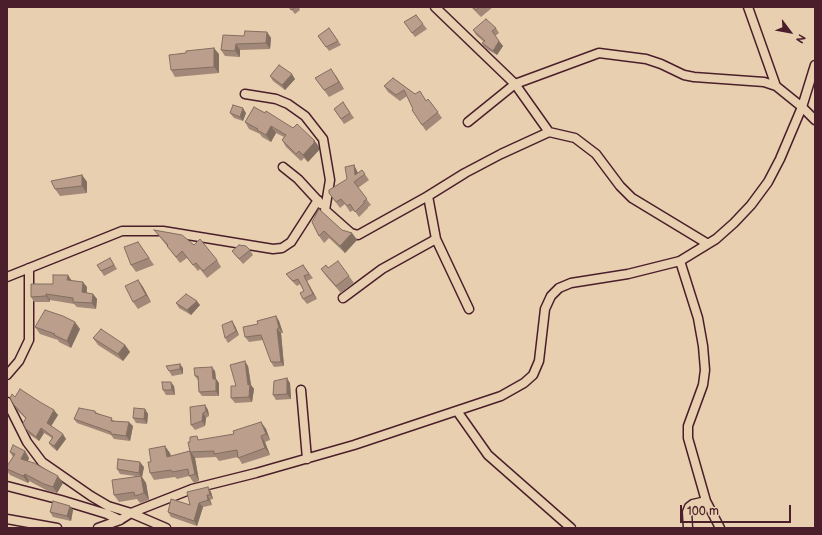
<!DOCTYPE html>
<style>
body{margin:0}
#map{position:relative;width:822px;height:535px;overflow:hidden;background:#e8cfb0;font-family:"Balsamiq Sans",sans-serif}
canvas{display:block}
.frame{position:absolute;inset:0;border:8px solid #4a1f2b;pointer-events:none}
.north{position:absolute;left:770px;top:12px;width:40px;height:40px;-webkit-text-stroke:3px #e8cfb0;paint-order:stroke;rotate:122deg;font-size:11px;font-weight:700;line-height:16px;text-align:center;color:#4a1f2b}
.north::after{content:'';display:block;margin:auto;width:14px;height:18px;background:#4a1f2b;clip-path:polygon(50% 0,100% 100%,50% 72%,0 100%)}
.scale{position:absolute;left:680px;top:505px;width:111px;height:18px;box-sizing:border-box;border:2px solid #4a1f2b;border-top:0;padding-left:5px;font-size:12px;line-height:14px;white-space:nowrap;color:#4a1f2b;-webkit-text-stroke:3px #e8cfb0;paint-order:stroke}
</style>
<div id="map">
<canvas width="822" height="535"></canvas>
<div class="frame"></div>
<div class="north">N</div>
<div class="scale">100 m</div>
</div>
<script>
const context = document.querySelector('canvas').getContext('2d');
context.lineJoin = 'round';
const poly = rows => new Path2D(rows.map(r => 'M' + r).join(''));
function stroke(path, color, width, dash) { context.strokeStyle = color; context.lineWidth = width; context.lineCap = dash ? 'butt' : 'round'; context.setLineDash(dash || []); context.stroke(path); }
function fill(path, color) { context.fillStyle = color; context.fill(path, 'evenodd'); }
const minor = poly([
 [435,7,515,84,549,132],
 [748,7,776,86],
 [245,94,276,99,288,104,305,116,323,139,330,180,325,210,351,233,358,235,428,196,465,173,501,154,549,132,575,138,596,154,620,186,632,198,708,244],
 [468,122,515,84,599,53,646,59,661,64,684,75,694,77,764,82,776,86,802,107,815,120],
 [283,167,298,179,321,204],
 [428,196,436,239,469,309],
 [680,261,698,318,703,346,705,370,703,385,688,426,688,438,706,501,720,528],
 [7,277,122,231,163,231,273,249,282,248,291,242,318,200],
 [343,298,382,269,436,239],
 [7,375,19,361,29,340,29,268],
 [301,390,307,459],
 [7,402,27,442,42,462,91,496,108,506,131,513,166,528],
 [457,411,488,455,571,528],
 [7,486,61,500,107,514,120,520],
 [7,519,57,528],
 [98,528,120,520,131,513,192,489,256,473,354,445,501,396,524,383,533,375,539,361,545,309,551,296,559,288,571,283,628,274,680,261,716,239,734,223,751,205,768,182,780,159,802,107,815,65],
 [688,528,687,512,689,507,693,504,706,501]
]);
stroke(minor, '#4a1f2b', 11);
stroke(minor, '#e8cfb0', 8);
fill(poly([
 [289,7,299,7,300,10,295,14],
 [471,7,493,7,481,17],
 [416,15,427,29,415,37,404,22],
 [329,28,341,45,329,51,318,36],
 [496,28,499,33,495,36,503,46,497,55,485,48,482,43,484,42,476,35,473,30],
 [267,32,271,38,270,49,240,50,240,57,225,56,221,50,244,36],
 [219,54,219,73,175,77,171,70],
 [270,76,295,79,285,90,273,81],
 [336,76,344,89,329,97,315,78],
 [393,78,415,94,426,101,428,99,442,118,426,131,412,110,413,109,407,96,400,101,388,92,384,86],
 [343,102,354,118,344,124,334,109],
 [254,107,314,140,319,147,319,150,308,162,304,158,301,161,286,147,282,140,284,137,276,133,271,142,262,137,260,134,249,129,245,122],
 [230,113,246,113,243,121,234,118],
 [354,165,358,173,362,170,369,180,358,188,371,205,368,207,368,208,359,217,354,210,350,212,345,204,340,208,329,193,347,179],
 [82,175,87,182,87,193,60,196,55,189],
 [312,222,342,230,352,233,357,240,345,253,329,238,324,243,319,236],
 [154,230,194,245,217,260,221,267,207,278,200,269,198,271,187,258,180,263,167,246,159,236],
 [138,242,154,265,136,272,131,265],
 [250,250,253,255,243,264,232,251],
 [110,258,117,269,104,276,101,271],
 [303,265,313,278,307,281,317,299,307,304,303,299,304,291,300,284,297,286,289,278,286,274],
 [328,268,349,276,354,283,341,293,326,276,321,269],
 [138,280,143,287,151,302,138,309,133,302],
 [71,281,87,287,87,293,93,294,97,299,96,309,77,307,74,304,50,300,50,302,34,302,31,297,53,284],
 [176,303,200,305,191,315,179,308],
 [276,316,279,321,283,333,281,333,284,366,274,367,271,362,263,340,249,342,245,337,258,324],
 [232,321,235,326,239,335,228,343,225,338],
 [35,327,80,329,71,348,59,342,58,340,40,334],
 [93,338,125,345,130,352,123,361,98,345],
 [248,366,251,385,254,389,252,402,235,403,231,398,236,386],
 [183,368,183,374,172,376,169,371],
 [215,371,216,379,219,383,219,396,202,396,199,392,198,380,195,376],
 [290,383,291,399,276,400,273,395],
 [174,386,175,395,166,395,163,390],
 [15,397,58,415,51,426,66,439,57,451,52,447,49,443,52,438,44,433,39,441,29,434,26,429,26,419,17,410,14,405],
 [205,405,208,410,209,416,206,418,205,426,195,430,191,425],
 [145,409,148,414,147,424,136,423,133,418],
 [95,411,97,413,115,421,133,426,130,441,114,439,111,435,77,423,74,419],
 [261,422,266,429,270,440,265,442,270,455,242,464,238,457,219,461,216,457,195,458,199,481,194,483,189,476,177,479,175,477,154,480,150,473,151,462,170,453,171,456,190,451,190,442,234,434],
 [25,451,29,458,28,461,63,483,57,493,48,491,29,481,28,483,10,475,7,471,7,466,13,457,10,452],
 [144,467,142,477,146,483,149,500,140,503,137,499,119,502,114,495,135,476,120,474,117,469],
 [208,487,211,492,213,499,210,500,212,505,203,507,197,526,171,517,168,512,190,505],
 [73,510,71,521,53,517,50,512]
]), '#a18878');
fill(poly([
 [267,32,271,38,270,49,266,43],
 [499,41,503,46,497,55,493,51],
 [236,44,240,50,240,57,235,51],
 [214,48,219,54,219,73,214,67],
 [331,69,336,76,344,89,339,82],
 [292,74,295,79,285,90,282,85],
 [243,108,246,113,243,121,240,117],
 [271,126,276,133,271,142,266,135],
 [314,140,319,147,319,150,308,162,303,155],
 [354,165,357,171,359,179,355,175],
 [82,175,87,182,87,193,82,186],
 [352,233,357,240,345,253,340,246],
 [68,275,72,281,67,280],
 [304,276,307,281,317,299,313,294],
 [138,280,143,287,151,302,146,295],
 [83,282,87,287,86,298,82,292],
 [46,294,50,300,50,302,46,296],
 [93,294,97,299,96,309,92,303],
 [197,301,200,305,191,315,187,310],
 [276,316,279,321,283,333,279,328],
 [232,321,235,326,239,335,236,331],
 [75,322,80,329,71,348,67,341],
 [277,329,281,333,284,366,281,362],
 [125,345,130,352,123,361,118,354],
 [245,361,248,366,251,385,254,389,252,402,249,397],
 [180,364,183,368,183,374,180,369],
 [212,367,215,371,216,380,216,379,219,383,219,396,216,391,213,379],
 [287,378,290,383,291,399,287,394],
 [171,382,174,386,175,395,172,390],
 [205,405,208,410,209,416,206,411],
 [145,409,148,414,147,424,144,419],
 [54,410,58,415,50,428,47,423],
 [203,413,206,418,205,426,202,421],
 [129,422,133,426,130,441,126,436],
 [261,422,266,429,270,440,266,434],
 [41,428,44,433,39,441,36,437],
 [63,434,66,439,57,451,54,446],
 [261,436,265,442,270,455,265,448],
 [165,446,170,453,172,464,167,457],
 [25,451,29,458,26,466,21,459],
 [190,451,195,458,199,481,195,474],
 [140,462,144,467,142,477,146,483,149,500,144,493,141,477,139,473],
 [25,474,29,481,28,483,23,476],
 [58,476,63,483,57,493,53,487],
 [208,487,211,492,213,499,210,495],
 [207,495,210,500,212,505,208,500],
 [199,503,203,507,197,526,194,521],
 [70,506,73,510,71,521,67,516]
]), '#836f61');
const building = poly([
 [289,7,295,7,291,10,289,7],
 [473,7,479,7,476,10,473,7],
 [416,15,423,24,412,33,404,22,416,15],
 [486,19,496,28,492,31,499,41,493,51,482,43,485,41,473,30,486,19],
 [329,28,338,41,326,47,318,36,329,28],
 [245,31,267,32,266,43,236,44,235,51,221,50,223,35,244,36,245,31],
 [214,48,214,67,171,70,169,55,186,53,186,51,214,48],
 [279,65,292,74,282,85,270,76,279,65],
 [331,69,339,82,324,90,315,78,331,69],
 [393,78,415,94,420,91,426,101,428,99,438,112,422,125,412,110,413,109,404,90,396,95,384,86,393,78],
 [343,102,350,113,341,119,334,109,343,102],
 [233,105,243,108,240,117,230,113,233,105],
 [254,107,265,113,266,111,293,128,297,124,314,140,314,143,303,155,299,151,296,154,282,140,286,135,271,126,266,135,257,130,258,129,245,122,254,107],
 [354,165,355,175,362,170,365,174,354,182,367,199,364,201,364,203,355,212,350,204,347,206,341,199,336,202,329,193,329,190,347,179,345,167,354,165],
 [82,175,82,186,55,189,51,181,82,175],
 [319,209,342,230,352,233,340,246,324,231,319,236,312,222,319,209],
 [154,230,182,235,194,245,200,239,217,260,203,271,196,263,193,265,182,251,176,257,167,246,168,245,154,230],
 [138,242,149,258,131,265,124,247,138,242],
 [239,245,246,246,250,250,239,259,232,251,239,245],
 [110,258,114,265,101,271,97,265,110,258],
 [338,261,349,276,336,286,321,269,326,265,328,268,338,261],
 [303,265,309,274,304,276,313,294,303,299,300,293,304,291,298,279,293,281,286,274,303,265],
 [53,275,68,275,67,280,83,282,82,292,93,294,92,303,73,302,73,298,46,294,46,296,31,297,31,284,53,284,53,275],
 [138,280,146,295,133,302,125,286,138,280],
 [186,294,197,301,187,310,176,303,186,294],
 [45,310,63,316,75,322,67,341,54,335,55,334,35,327,45,310],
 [276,316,279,328,277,329,281,362,271,362,261,335,245,337,243,327,258,324,257,321,276,316],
 [232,321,236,331,225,338,222,325,232,321],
 [101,329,125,345,118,354,93,338,101,329],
 [245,361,248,385,250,384,249,397,231,398,231,386,236,386,230,365,245,361],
 [180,364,180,369,169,371,166,366,180,364],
 [212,367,213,379,216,379,216,391,199,392,198,376,195,376,194,368,212,367],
 [287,378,287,394,273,395,274,381,287,378],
 [162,382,171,382,172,390,163,390,162,382],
 [20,389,40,402,54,410,47,423,63,434,54,446,49,443,53,437,41,428,36,437,26,429,23,423,26,418,14,405,10,398,12,394,15,397,20,389],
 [205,405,206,411,203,413,202,421,191,425,190,407,205,405],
 [79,408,95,411,95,413,112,418,111,421,129,422,126,436,111,434,111,432,74,419,79,408],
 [134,408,145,409,144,419,133,418,134,408],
 [261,422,266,434,261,436,265,448,238,458,237,450,214,454,214,451,190,452,188,442,190,442,190,437,197,436,198,440,234,434,233,431,261,422],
 [13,445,25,451,21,459,34,463,58,476,53,487,44,484,25,474,23,476,7,469,7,466,15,454,10,452,13,445],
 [165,446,167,457,190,451,195,474,189,476,188,469,172,472,171,470,150,473,148,462,151,462,149,449,165,446],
 [118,459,140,462,139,473,117,469,118,459],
 [141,476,144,493,135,496,134,492,114,495,112,480,141,476],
 [208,487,210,495,207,495,208,500,199,503,194,521,168,512,171,499,190,505,187,492,208,487],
 [53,501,70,506,67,516,50,512,53,501]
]);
fill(building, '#bb9e8b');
stroke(building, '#836f61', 1);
</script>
